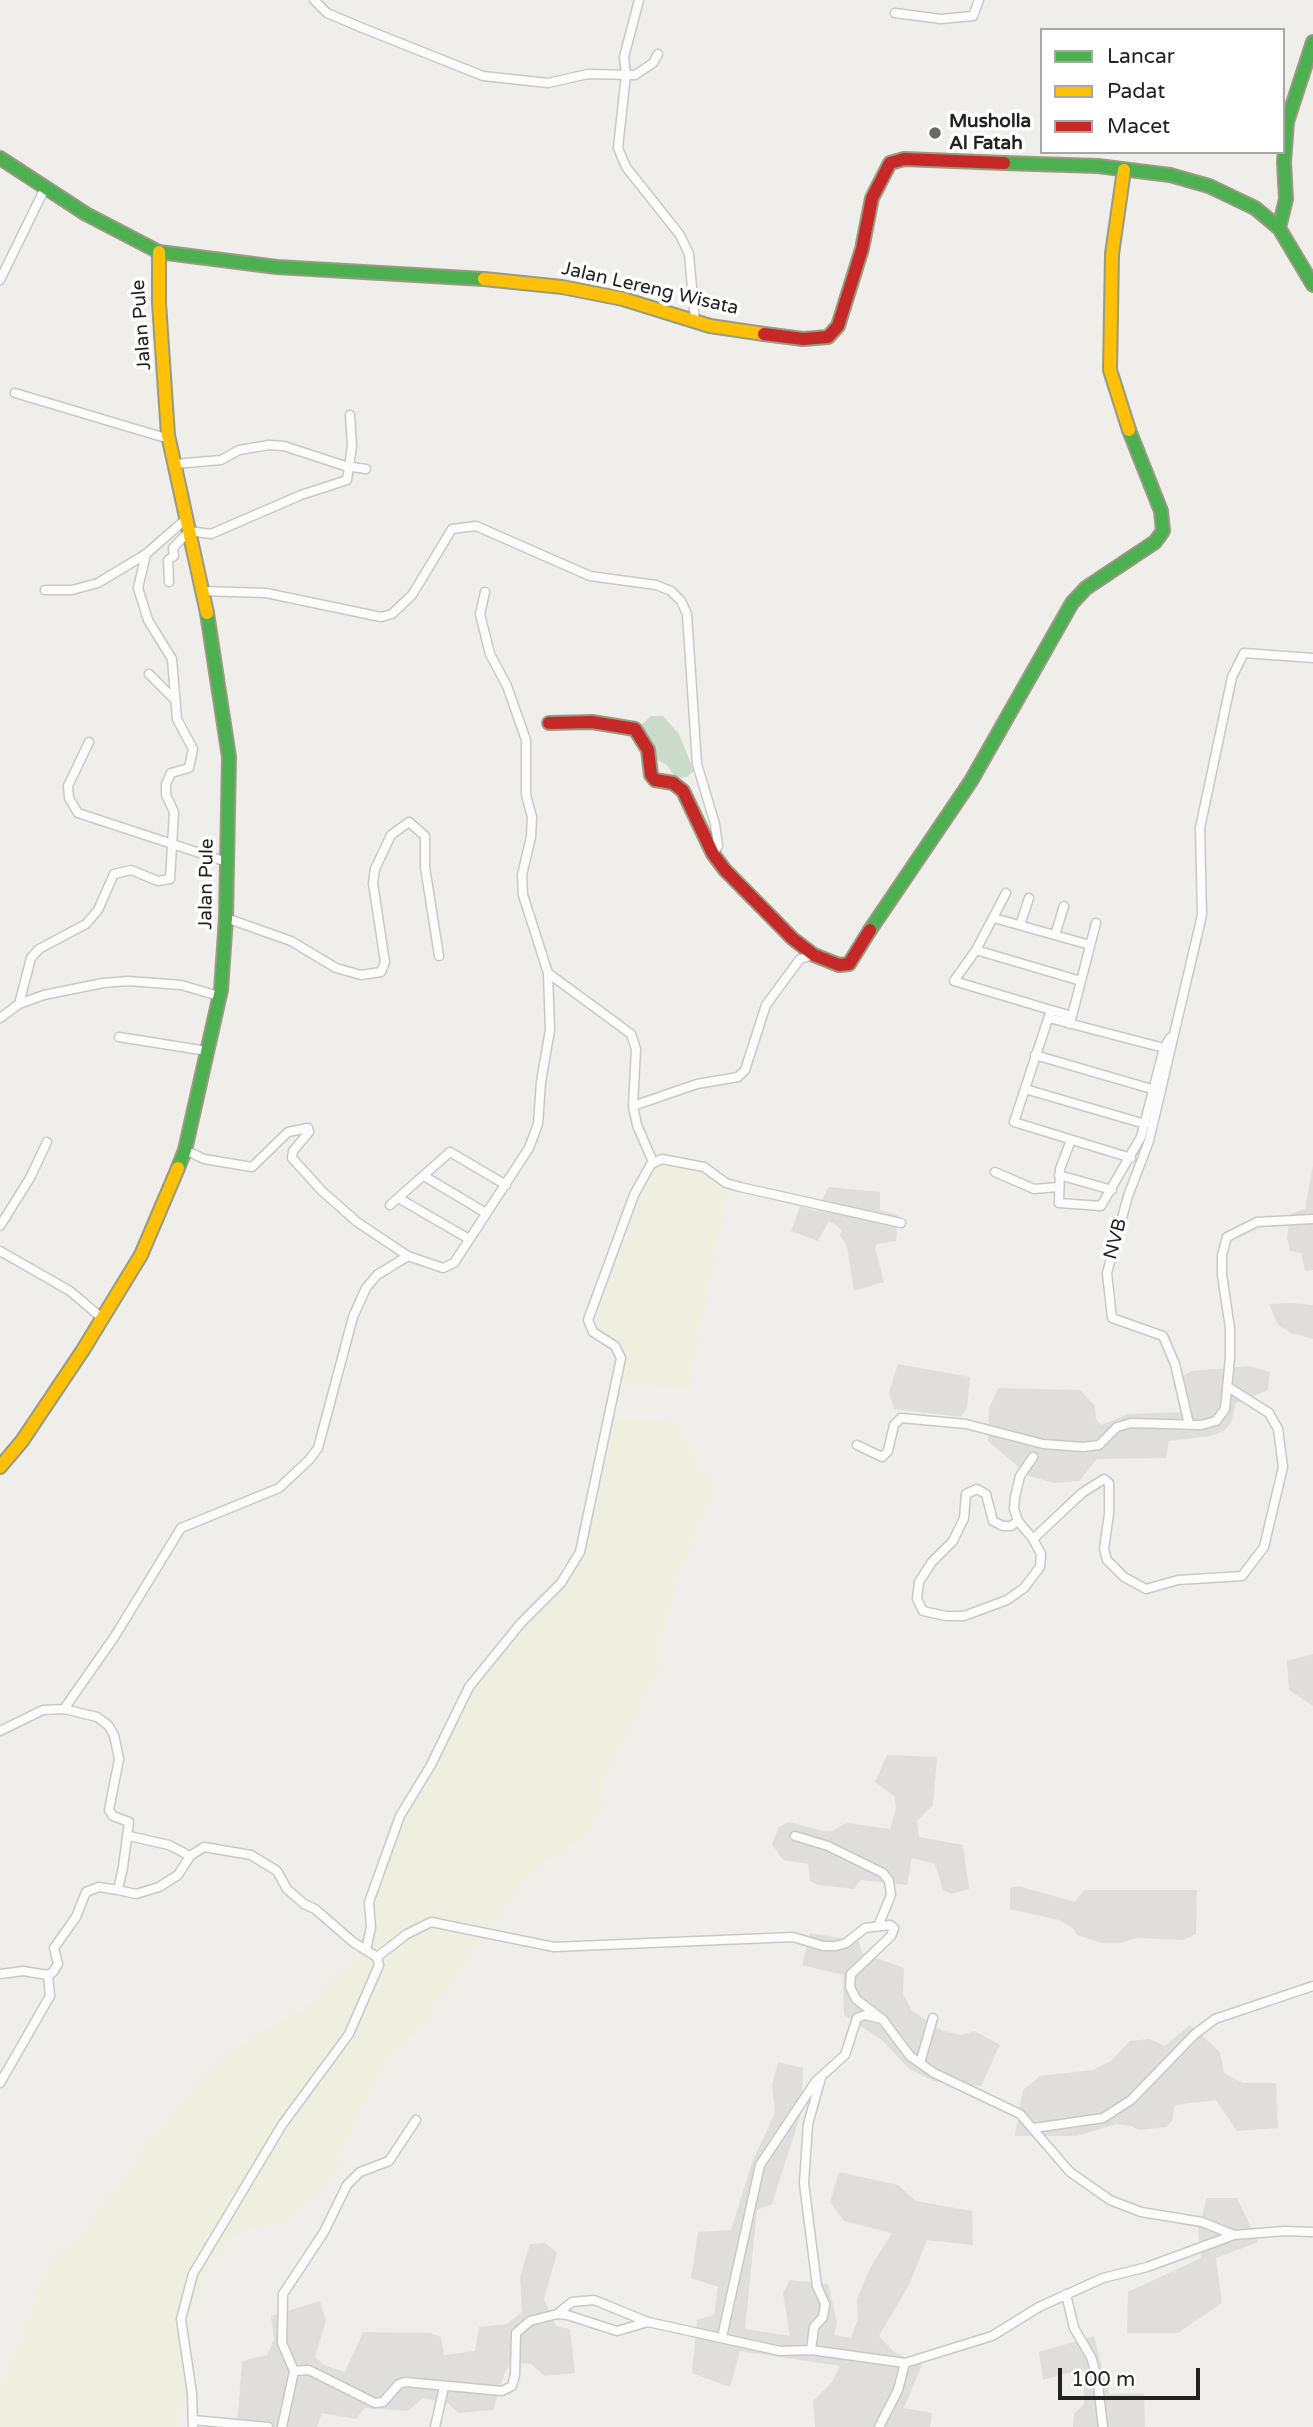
<!DOCTYPE html>
<style>
body{margin:0}
#map{position:relative;width:1313px;height:2427px;overflow:hidden;background:#f0eeeb;font-family:"Varela Round",sans-serif}
canvas{display:block}
.legend{position:absolute;left:1040px;top:28px;width:245px;height:126px;box-sizing:border-box;background:#fff;border:2px solid #a7a7a7;margin:0;padding:9px 12px;list-style:none;font-size:21px;color:#222}
.legend li{display:flex;align-items:center;gap:14px;height:35px}
.legend b{width:35px;border:2px solid #a7a7a7}
.scale{position:absolute;left:1058px;top:2368px;width:142px;height:32px;box-sizing:border-box;border:4px solid #222;border-top:0;padding-left:9px;font-size:21px;line-height:24px;white-space:nowrap;color:#222;-webkit-text-stroke:5px #fff;paint-order:stroke}
</style>
<div id="map">
<canvas width="1313" height="2427"></canvas>
<ul class="legend">
<li><b style="height:9px;background:#4caf50"></b>Lancar</li>
<li><b style="height:9px;background:#ffc107"></b>Padat</li>
<li><b style="height:9px;background:#c62828"></b>Macet</li>
</ul>
<div class="scale">100 m</div>
</div>
<script>
const context = document.querySelector('canvas').getContext('2d');
context.lineJoin = 'round';
function fill(path, color) { context.fillStyle = color; context.fill(path, 'evenodd'); }
const poly = rows => new Path2D(rows.map(r => 'M' + r).join(''));
function stroke(path, color, width, dash) { context.strokeStyle = color; context.lineWidth = width; context.lineCap = dash ? 'butt' : 'round'; context.setLineDash(dash || []); context.stroke(path); }
function label(font, color, halo, rows, align = 'center') {
  context.font = font + ' "Varela Round",sans-serif'; context.lineWidth = 7; context.setLineDash([]); context.textBaseline = 'middle'; context.strokeStyle = halo; context.fillStyle = color; for (const [text, x, y, turn = 0] of rows) {
    context.save(); context.translate(x, y); context.rotate((+turn || 0) * Math.PI / 180); context.textAlign = isNaN(turn) ? turn : align; if (halo) context.strokeText(text, 0, 0); context.fillText(text, 0, 0); context.restore();
  }
}
fill(poly([
 [1313,1165,1313,1270,1305,1271,1301,1253,1290,1251,1287,1238,1290,1214,1305,1209],
 [829,1187,880,1192,880,1210,898,1215,896,1241,877,1244,875,1248,884,1282,854,1291,847,1246,840,1235,842,1231,835,1224,829,1221,818,1241,791,1231,800,1206,816,1211],
 [1291,1303,1313,1305,1313,1339,1291,1333,1278,1325,1269,1304],
 [898,1364,970,1377,967,1408,961,1417,894,1409,889,1392],
 [1249,1366,1270,1372,1268,1390,1236,1403,1231,1423,1224,1431,1211,1436,1169,1441,1166,1458,1097,1459,1079,1481,1054,1483,1029,1476,988,1441,989,1408,998,1388,1080,1390,1095,1406,1096,1419,1101,1425,1128,1414,1180,1412,1173,1381,1192,1371],
 [1313,1654,1313,1706,1289,1690,1287,1661],
 [887,1755,937,1757,933,1805,917,1821,919,1837,963,1845,969,1889,951,1894,943,1890,935,1864,912,1858,907,1885,861,1880,854,1889,818,1885,810,1881,808,1864,783,1860,772,1844,779,1827,789,1822,823,1831,832,1831,847,1823,890,1829,896,1808,895,1797,875,1782],
 [1018,1886,1075,1902,1084,1890,1197,1890,1196,1934,1183,1940,1137,1938,1120,1943,1102,1943,1077,1935,1074,1929,1059,1920,1010,1909,1010,1888],
 [810,1933,859,1941,862,1953,904,1968,903,1994,912,2011,943,2031,961,2035,975,2031,1000,2045,981,2086,933,2081,908,2068,883,2041,844,2015,843,1975,802,1965],
 [1190,2025,1220,2052,1224,2073,1243,2083,1276,2083,1278,2128,1237,2131,1216,2100,1175,2105,1172,2121,1166,2127,1139,2130,1131,2126,1117,2124,1077,2136,1015,2136,1023,2090,1040,2076,1093,2070,1111,2061,1130,2041,1149,2039,1165,2046],
 [778,2062,803,2068,801,2113,772,2204,757,2210,745,2329,790,2336,783,2293,790,2280,828,2284,837,2322,834,2335,851,2338,858,2319,857,2299,870,2268,892,2233,844,2221,830,2202,839,2172,898,2185,916,2201,972,2211,973,2245,927,2240,909,2285,879,2336,894,2352,922,2365,904,2408,932,2413,930,2427,815,2427,813,2401,832,2382,840,2366,740,2351,730,2387,692,2373,697,2320,714,2315,718,2287,691,2278,698,2232,731,2230,753,2160,775,2113,772,2085],
 [1207,2198,1237,2198,1258,2242,1216,2258,1222,2303,1178,2333,1127,2333,1128,2292,1201,2258,1198,2230],
 [545,2243,557,2253,544,2299,556,2326,570,2329,575,2373,545,2376,531,2364,517,2363,506,2369,493,2410,458,2413,449,2404,423,2398,408,2411,365,2408,356,2419,322,2413,317,2427,237,2427,242,2361,267,2355,274,2339,271,2316,320,2301,326,2321,315,2357,324,2365,345,2372,363,2332,431,2333,441,2337,444,2355,475,2351,479,2327,507,2324,522,2312,520,2277,530,2244],
 [1094,2336,1109,2394,1144,2393,1145,2427,1073,2427,1074,2414,1084,2404,1084,2369,1043,2380,1039,2352]
]), '#dfdedc');
fill(poly([
 [659,1162,731,1174,688,1389,622,1382,625,1357,620,1343,600,1330,595,1322,636,1211],
 [615,1418,678,1423,714,1491,675,1583,668,1619,661,1634,662,1660,607,1771,605,1797,590,1830,577,1843,547,1860,510,1900,416,2034,401,2044,389,2060,348,2138,335,2171,324,2186,284,2223,260,2226,229,2238,207,2267,188,2325,192,2353,184,2374,183,2400,177,2427,0,2427,0,2385,48,2267,110,2197,146,2144,209,2072,227,2054,270,2026,314,2002,358,1953,368,1930,366,1901,395,1811,429,1761,452,1708,478,1670,567,1565,597,1508]
]), '#efefdf');
fill(poly([
 [651,716,663,716,679,734,694,771,687,777,676,778,666,764,655,759,640,726]
]), '#cadbca');
const street = poly([
 [314,0,327,13,360,27,483,76,548,83,588,74,635,75,653,63,658,54],
 [639,0,624,57,626,74,618,148,626,167,680,235,689,254,695,321],
 [895,13,941,19,973,16,979,0],
 [0,280,45,188],
 [15,393,169,439],
 [175,464,221,460,239,450,269,445,284,446,345,466,366,469],
 [169,582,168,560,174,556,173,548,189,531,211,534,301,495,347,480,352,446,350,415],
 [45,590,72,590,98,583,146,554],
 [202,591,266,593,381,617,392,614,412,595,452,529,476,526,590,576,656,585,671,591,681,601,687,614,697,764,715,824,718,846,713,854],
 [149,674,174,699],
 [89,742,68,786,69,798,78,813,227,862],
 [1006,893,976,950,954,981,1051,1010],
 [226,918,291,941,336,968,361,975,381,972,385,962,373,883,375,869,391,835,409,822,425,836,425,867,439,956],
 [994,918,1090,945],
 [1020,925,1029,898],
 [1055,935,1064,906],
 [976,950,1081,981,1072,1016],
 [548,973,631,1034,636,1049,633,1106],
 [1081,981,1096,923],
 [19,1004,31,958,39,949,86,924,98,910,114,874,131,870,158,881,170,879,174,812,166,795,166,784,171,773,189,768,193,749,177,719,172,659,148,620,138,588,146,554,186,519],
 [0,1018,19,1004,44,995,103,983,128,981,181,985,219,996],
 [1049,1018,1164,1048],
 [1070,1024,1072,1016,1051,1010,1014,1122,1131,1158],
 [119,1037,207,1051],
 [1035,1055,1155,1090],
 [1025,1089,1145,1124],
 [1071,1140,1060,1169,1059,1203,1101,1206,1141,1137,1164,1048,1170,1038],
 [185,1150,204,1159,252,1167,288,1132,308,1128,309,1132,293,1151,292,1158,322,1191,357,1222,408,1256,443,1268,454,1263,529,1148,538,1124,541,1082,550,1030,548,973,523,895,522,875,531,837,532,817,526,795,526,740,507,686,490,654,480,614,485,592],
 [653,1162,637,1125,633,1106,697,1084,738,1077,745,1070,766,1005,800,959,814,955],
 [995,1172,1034,1189,1058,1187],
 [1059,1175,1112,1190],
 [424,1176,486,1213],
 [400,1199,469,1239],
 [390,1205,450,1152,506,1185],
 [0,1226,30,1178,47,1142],
 [0,1251,70,1291,103,1319],
 [1189,1424,1175,1364,1163,1336,1112,1318,1107,1273,1128,1196,1149,1141,1202,915,1200,828,1232,677,1244,653,1313,658],
 [857,1445,882,1457,888,1451,894,1425,901,1418,966,1424,1043,1444,1083,1447,1099,1445,1117,1427,1131,1423,1201,1425,1216,1421,1225,1409,1230,1358,1230,1328,1222,1275,1222,1255,1227,1237,1257,1222,1313,1219],
 [1018,1521,1014,1509,1015,1497,1020,1476,1033,1457],
 [1033,1539,1018,1521,1011,1526,1003,1526,993,1521,986,1494,977,1489,966,1494,964,1518,953,1541,932,1562,919,1582,917,1599,923,1611,946,1616,964,1616,1007,1600,1024,1588,1040,1567,1041,1554,1033,1539,1082,1493,1104,1479,1109,1483,1109,1514,1104,1549,1107,1560,1124,1577,1146,1589,1178,1580,1242,1576,1264,1547,1283,1467,1278,1429,1269,1413,1228,1387],
 [0,1731,43,1710,64,1709,115,1636,181,1528,279,1488,309,1460,318,1448,353,1317,366,1288,377,1275,408,1256],
 [129,1836,169,1845,190,1856],
 [795,1836,828,1846,883,1873,889,1881,891,1895,879,1924],
 [118,1890,136,1894,159,1887,178,1875,190,1856,204,1847,251,1855,277,1871,287,1889,304,1904,315,1909,353,1942,377,1957,379,1965,349,2034,282,2125,193,2274,181,2319,192,2393,193,2427],
 [366,1950,371,1927,369,1902,400,1816,431,1765,469,1687,521,1623,561,1583,580,1552,621,1358,615,1346,593,1332,588,1320,634,1195,651,1164,662,1159,704,1167,726,1183,740,1187,901,1223],
 [377,1957,407,1934,431,1922,554,1947,793,1937,823,1946,836,1946,846,1943,865,1928,890,1925,894,1928,891,1936,851,1974,850,1987,856,1999,883,2020,910,2056,934,2073,1020,2114,1070,2172,1110,2200,1141,2212,1202,2222,1234,2235,1285,2231,1313,2232],
 [0,1974,23,1971,48,1975,53,1972,58,1964,54,1948,76,1917,86,1892,99,1887,118,1890,123,1867,129,1822,113,1816,109,1810,119,1759,114,1735,108,1725,97,1717,64,1709],
 [920,2063,933,2018],
 [0,2083,50,1996,48,1975],
 [1034,2128,1103,2118,1131,2100,1195,2034,1215,2019,1313,1986],
 [1066,2294,1074,2328,1091,2357,1097,2377,1103,2427],
 [557,2314,572,2302,594,2300,648,2322,780,2351,811,2350,905,2363],
 [722,2337,760,2165,816,2081,845,2055,857,2018,865,2015,882,2019],
 [811,2350,814,2327,823,2317,825,2304,817,2286,804,2183,808,2124,821,2078],
 [294,2371,309,2370,375,2403,383,2402,399,2384,405,2382,502,2391,512,2386,515,2375,516,2333,530,2321,557,2314,567,2315,617,2331,648,2322],
 [193,2420,268,2427],
 [282,2427,294,2371,282,2343,283,2294,324,2232,347,2185,360,2172,389,2161,416,2120],
 [435,2427,444,2387],
 [879,2427,898,2390,905,2363,992,2336,1039,2307,1103,2278,1147,2267,1234,2235]
]);
const fast = poly([
 [0,158,86,214,159,252,277,267,484,279],
 [1004,163,1098,166,1170,175,1209,186,1255,208,1279,228,1313,285],
 [1279,228,1286,199,1284,162,1287,122,1313,42],
 [870,930,971,781,1072,603,1086,588,1155,542,1163,531,1161,511,1129,430],
 [178,1168,185,1150,221,990,226,918,229,757,207,613]
]);
const slow = poly([
 [1124,170,1112,254,1110,370,1129,430],
 [159,252,159,303,168,435,207,613],
 [484,279,562,287,623,299,710,326,764,334],
 [0,1467,22,1441,83,1350,141,1255,178,1168]
]);
const jam = poly([
 [764,334,803,339,828,337,838,326,862,249,872,198,890,163,904,159,1004,163],
 [549,723,592,722,635,729,648,750,651,775,655,780,673,783,683,791,713,854,725,870,793,939,814,955,839,965,849,964,870,930]
]);
stroke(street, '#c9c8c7', 11);
stroke(fast, '#999a82', 16);
stroke(slow, '#999a82', 16);
stroke(jam, '#999a82', 16);
stroke(street, '#fdfcfc', 8);
stroke(fast, '#4caf50', 12);
stroke(slow, '#ffc107', 12);
stroke(jam, '#c62828', 12);
for (const [x, y, r, color] of [
 [935,133,7,"#6a6968"]
]) { const dot = new Path2D(); dot.arc(x, y, r, 0, 2 * Math.PI); context.fillStyle = color; context.fill(dot); stroke(dot, '#fff', 2.5); }
label('bold 19px', '#222', '#fff', [
 ["Musholla",949,122],
 ["Al Fatah",949,144]
], 'left');
label('19px', '#222', '#fff', [
 ["Jalan Lereng Wisata",650,289,13],
 ["Jalan Pule",142,325,-94],
 ["Jalan Pule",207,884,-89],
 ["NVB",1116,1239,-75]
]);
</script>
